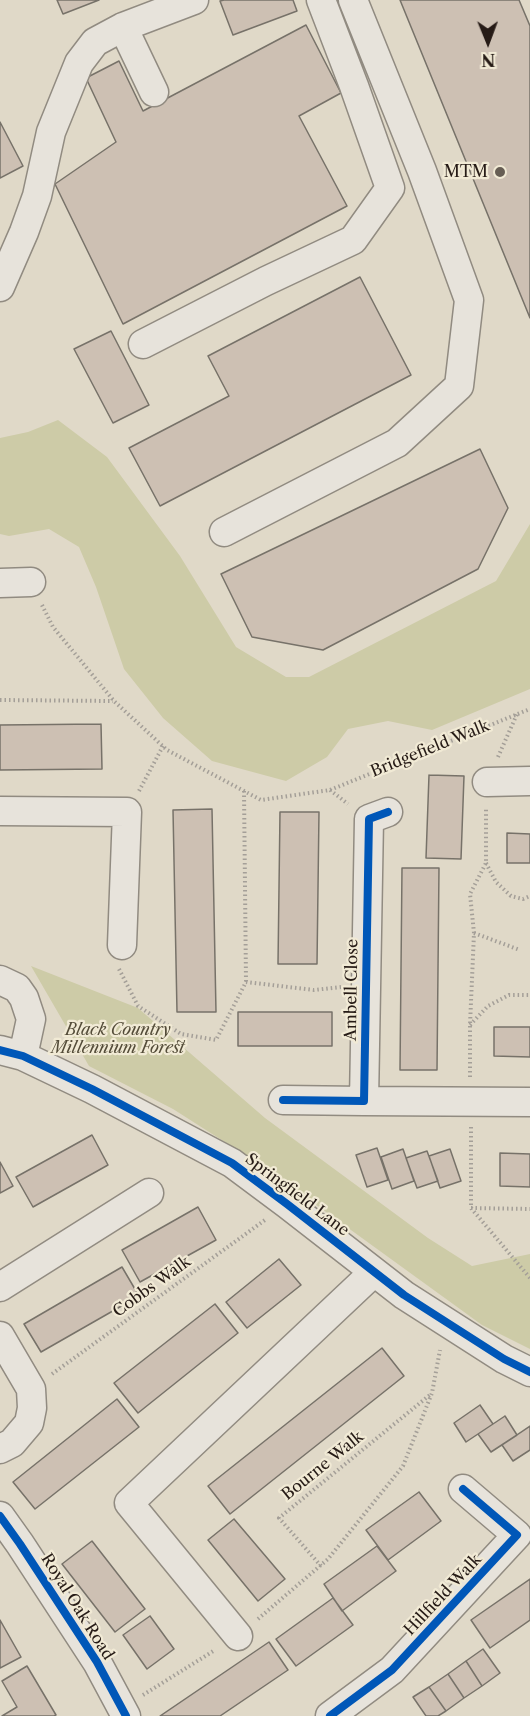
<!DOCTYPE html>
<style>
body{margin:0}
#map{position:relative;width:530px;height:1716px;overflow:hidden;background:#e0d9c8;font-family:"Libre Caslon Text",serif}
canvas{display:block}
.north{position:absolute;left:458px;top:12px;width:60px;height:60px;-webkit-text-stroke:4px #f1ead5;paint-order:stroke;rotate:179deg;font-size:16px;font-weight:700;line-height:24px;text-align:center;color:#261b16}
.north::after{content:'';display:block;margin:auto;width:21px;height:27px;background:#261b16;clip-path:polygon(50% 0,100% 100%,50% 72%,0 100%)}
</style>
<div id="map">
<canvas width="530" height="1716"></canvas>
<div class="north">N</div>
</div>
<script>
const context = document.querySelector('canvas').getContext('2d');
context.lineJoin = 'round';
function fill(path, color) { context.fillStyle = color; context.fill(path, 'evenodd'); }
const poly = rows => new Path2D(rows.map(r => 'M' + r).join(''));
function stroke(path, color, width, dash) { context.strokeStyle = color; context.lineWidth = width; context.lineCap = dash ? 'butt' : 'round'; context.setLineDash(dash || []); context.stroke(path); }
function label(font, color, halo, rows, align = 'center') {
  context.font = font + ' "Libre Caslon Text",serif'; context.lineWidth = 4.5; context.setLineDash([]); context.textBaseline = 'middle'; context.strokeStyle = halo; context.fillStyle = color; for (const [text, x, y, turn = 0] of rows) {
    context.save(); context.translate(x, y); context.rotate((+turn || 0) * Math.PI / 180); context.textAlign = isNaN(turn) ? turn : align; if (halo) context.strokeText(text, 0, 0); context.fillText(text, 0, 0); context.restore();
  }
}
fill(poly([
 [58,420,107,457,180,556,236,647,286,677,309,677,496,581,530,524,530,689,432,730,388,721,348,729,327,757,286,781,212,761,163,718,124,669,96,587,79,547,49,529,9,536,0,534,0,438,28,432],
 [31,966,138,1008,265,1118,428,1238,472,1266,530,1254,530,1349,482,1325,264,1167,173,1109,89,1066]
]), '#cdcba7');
const building = poly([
 [57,0,99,0,63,14,57,0],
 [224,0,293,0,297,11,233,35,220,1,224,0],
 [400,0,519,0,530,26,530,318,400,0],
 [306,25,341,93,299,116,347,206,123,324,55,184,116,142,86,78,119,61,143,111,306,25],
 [0,122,23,166,0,178,0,122],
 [360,277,411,375,160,506,129,448,229,396,208,356,360,277],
 [111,331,149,405,113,423,74,349,111,331],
 [480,449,508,508,478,569,323,650,252,637,221,574,480,449],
 [101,724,102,769,0,770,0,725,101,724],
 [429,775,464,776,461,859,426,858,429,775],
 [212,809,216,1012,177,1012,173,810,212,809],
 [280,812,319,812,317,964,278,964,280,812],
 [507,833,530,834,530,863,507,863,507,833],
 [402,868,439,868,437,1070,400,1070,402,868],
 [238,1012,332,1012,332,1046,238,1046,238,1012],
 [494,1027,530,1027,530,1057,494,1056,494,1027],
 [92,1135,108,1165,33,1207,16,1177,92,1135],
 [377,1148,388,1180,367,1187,356,1155,377,1148],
 [403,1149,414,1181,392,1189,381,1157,403,1149],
 [450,1149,461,1181,440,1188,429,1156,450,1149],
 [427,1151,438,1181,417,1188,406,1158,427,1151],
 [500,1153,530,1154,530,1187,500,1186,500,1153],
 [0,1162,13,1186,0,1193,0,1162],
 [198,1207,216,1240,140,1282,122,1250,198,1207],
 [279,1259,301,1285,247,1328,226,1302,279,1259],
 [122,1267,139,1296,41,1352,24,1324,122,1267],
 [215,1304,238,1333,138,1413,114,1383,215,1304],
 [382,1348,404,1376,230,1514,208,1486,382,1348],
 [117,1399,139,1427,35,1509,13,1482,117,1399],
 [480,1405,493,1424,466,1442,454,1423,480,1405],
 [505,1416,517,1435,491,1452,478,1434,505,1416],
 [530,1426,530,1450,513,1461,502,1445,530,1426],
 [419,1492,441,1521,388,1560,366,1530,419,1492],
 [234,1519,285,1579,258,1601,208,1540,234,1519],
 [92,1541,145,1609,115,1632,62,1564,92,1541],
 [377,1546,396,1571,342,1611,324,1584,377,1546],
 [530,1579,530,1620,490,1648,471,1620,530,1579],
 [333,1598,353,1625,296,1666,276,1639,333,1598],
 [150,1616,174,1649,147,1669,123,1635,150,1616],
 [0,1620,21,1657,0,1668,0,1620],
 [269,1642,288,1670,220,1716,160,1716,269,1642],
 [483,1649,500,1673,482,1686,466,1661,483,1649],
 [466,1661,482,1686,464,1698,448,1674,466,1661],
 [27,1666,56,1715,54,1716,2,1716,17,1707,2,1681,27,1666],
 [448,1674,464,1698,446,1711,429,1687,448,1674],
 [429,1687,446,1711,438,1716,426,1716,413,1697,429,1687]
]);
fill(building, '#cdc0b3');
stroke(building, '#777269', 1.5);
const minor = poly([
 [123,27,154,92],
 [0,287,24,232,37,196,51,132,79,63,95,42,123,27,194,0],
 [143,344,266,281,353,240,390,188,354,86,321,0],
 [224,532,397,443,459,386,469,300,422,171,353,0],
 [0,583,31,582],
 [487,782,530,781],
 [0,811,127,812,122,945],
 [0,980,17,988,24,998,31,1019,23,1056],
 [0,1050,23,1056,92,1089,232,1163,287,1204,404,1295,504,1359,530,1372],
 [283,1100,364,1101,369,819,388,812],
 [364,1101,530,1102],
 [0,1287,149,1193],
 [0,1336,31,1389,32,1408,29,1423,12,1443,0,1449],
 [0,1516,20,1544,97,1662,126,1716],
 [238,1636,129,1503,374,1272],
 [330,1716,392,1670,517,1535,463,1489]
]);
stroke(minor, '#918b81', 31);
stroke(poly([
 [42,605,53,627,114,701,167,750,261,800,330,790,530,709],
 [0,700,113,701],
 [498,757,517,714],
 [330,790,348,804],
 [139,791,163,746],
 [244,791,246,982],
 [486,863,496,882,511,896,523,899,530,896],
 [474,933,520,950],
 [119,969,138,1006,181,1034,216,1040,246,982,314,990,341,987],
 [470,1025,488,1006,509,995,530,995],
 [470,1077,470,1025,474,933,470,894,486,863,486,807],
 [471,1127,471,1208,530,1209],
 [471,1208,530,1278],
 [52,1374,265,1220],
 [321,1566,279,1518,431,1394],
 [258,1619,328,1559,403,1466,432,1393,440,1350],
 [143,1695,215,1650]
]), '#a49f98', 4, [1.5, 3]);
stroke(minor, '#e7e3db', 28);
stroke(poly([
 [0,1050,23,1056,92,1089,232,1163,287,1204,404,1295,504,1359,530,1372],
 [283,1100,364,1101,369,819,388,812],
 [0,1516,20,1544,97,1662,126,1716],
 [330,1716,392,1670,517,1535,463,1489]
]), '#0057b8', 8);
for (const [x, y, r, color] of [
 [500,172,6,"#675e54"]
]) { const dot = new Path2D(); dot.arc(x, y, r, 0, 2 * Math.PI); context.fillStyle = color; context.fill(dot); stroke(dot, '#f1ead5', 2); }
label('16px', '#261b16', '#f1ead5', [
 ["MTM",488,172]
], 'right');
label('16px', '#261b16', '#f1ead5', [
 ["Bridgefield Walk",430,749,-22],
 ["Ambell Close",352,990,-89],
 ["Springfield Lane",297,1195,37],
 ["Cobbs Walk",152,1287,-36],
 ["Bourne Walk",323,1466,-39],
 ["Hillfield Walk",443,1595,-47],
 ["Royal Oak Road",77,1607,58]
]);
label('italic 16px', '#544c39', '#f1ead5', [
 ["Black Country",118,1030],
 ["Millennium Forest",118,1048]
]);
</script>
